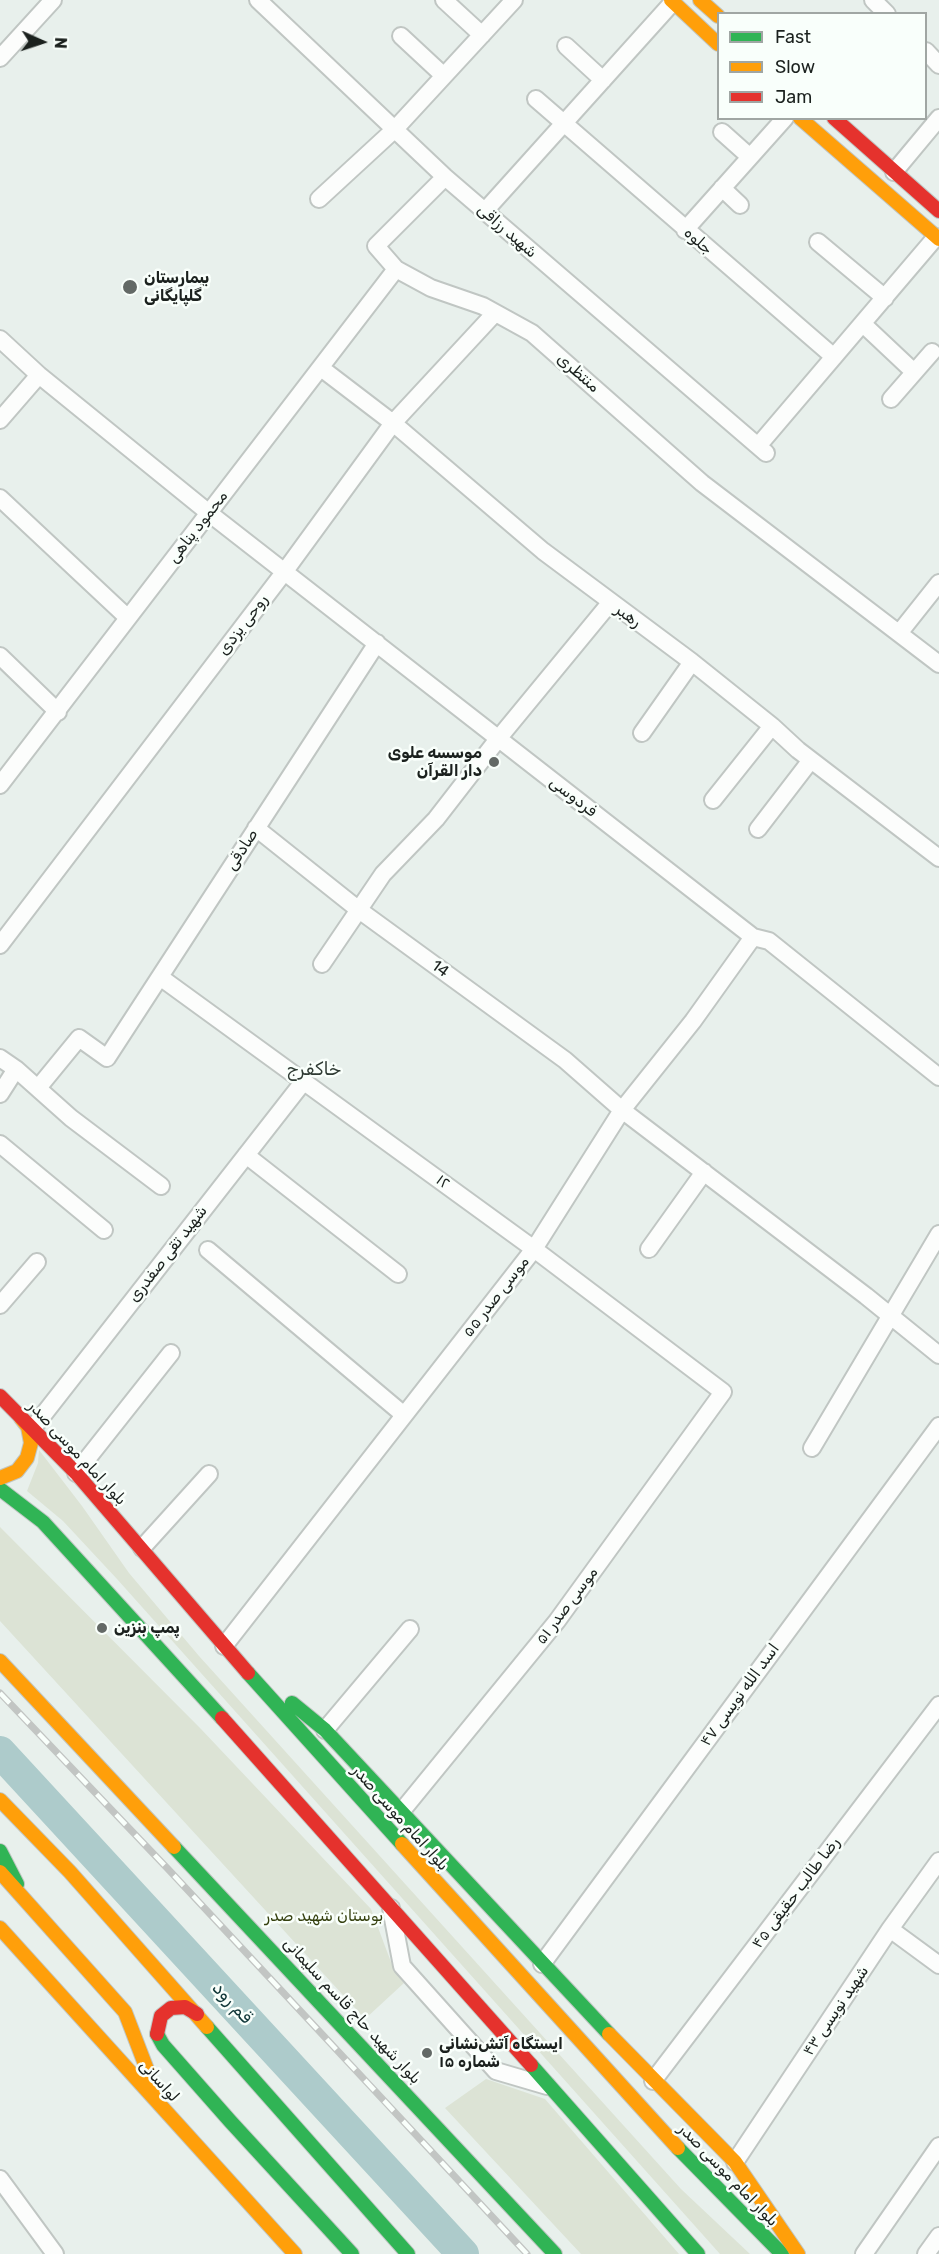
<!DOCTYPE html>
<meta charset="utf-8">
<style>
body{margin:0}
#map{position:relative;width:939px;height:2254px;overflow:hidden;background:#e8f0ec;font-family:Rubik,sans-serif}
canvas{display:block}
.legend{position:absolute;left:717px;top:12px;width:210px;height:108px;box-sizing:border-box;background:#f9fffb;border:2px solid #a0a6a3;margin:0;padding:8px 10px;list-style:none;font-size:18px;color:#1b211e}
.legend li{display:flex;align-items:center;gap:12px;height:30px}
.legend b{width:30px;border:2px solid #a0a6a3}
.north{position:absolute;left:12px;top:12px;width:60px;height:60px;-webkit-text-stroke:4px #f9fffb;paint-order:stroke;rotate:93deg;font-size:16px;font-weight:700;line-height:24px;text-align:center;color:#1b211e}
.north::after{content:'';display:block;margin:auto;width:21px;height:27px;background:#1b211e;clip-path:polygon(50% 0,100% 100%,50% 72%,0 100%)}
</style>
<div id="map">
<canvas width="939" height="2254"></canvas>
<ul class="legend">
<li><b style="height:8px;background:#30b455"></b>Fast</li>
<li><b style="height:8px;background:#ff9f0a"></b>Slow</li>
<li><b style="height:8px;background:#e5322d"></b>Jam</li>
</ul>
<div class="north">N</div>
</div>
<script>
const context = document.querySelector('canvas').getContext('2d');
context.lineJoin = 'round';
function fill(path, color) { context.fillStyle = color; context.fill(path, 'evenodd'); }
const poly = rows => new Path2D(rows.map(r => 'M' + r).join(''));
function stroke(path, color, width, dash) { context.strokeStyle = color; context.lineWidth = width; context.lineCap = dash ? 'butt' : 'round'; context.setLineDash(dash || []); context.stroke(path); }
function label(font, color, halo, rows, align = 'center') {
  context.font = font + ' Rubik,"Noto Sans Arabic",sans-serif'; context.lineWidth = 5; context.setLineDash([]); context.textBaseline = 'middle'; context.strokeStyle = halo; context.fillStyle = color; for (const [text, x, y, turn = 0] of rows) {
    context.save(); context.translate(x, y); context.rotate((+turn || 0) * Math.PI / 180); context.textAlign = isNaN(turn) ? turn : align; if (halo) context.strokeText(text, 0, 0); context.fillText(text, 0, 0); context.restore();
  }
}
fill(poly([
 [39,1450,82,1506,129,1573,199,1656,681,2189,750,2254,720,2254,117,1579,63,1521,27,1491,38,1463],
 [0,1527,201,1729,371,1909,394,1970,404,1983,365,2019,0,1621],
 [486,2079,545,2099,679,2254,581,2254,445,2108]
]), '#dce3d5');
stroke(poly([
 [0,1752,463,2254]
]), '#adcbcb', 32);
const street = poly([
 [258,0,445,177,766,453],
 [444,0,482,35],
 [873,0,887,14],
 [401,36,444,76],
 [566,46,603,80],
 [926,51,939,65],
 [0,58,53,0],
 [536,99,834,357],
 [722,132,750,157],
 [894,172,939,118],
 [445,177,376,246,396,269,431,288,483,306,532,333,702,483,939,664],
 [722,188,740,205],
 [319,199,395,129,514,0],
 [484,212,673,2],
 [685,230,785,118],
 [818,242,885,298],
 [863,324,914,372],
 [0,339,39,375,209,513,753,937,769,941,939,1077],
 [321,368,393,423,543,551,692,662,772,726,798,750,939,858],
 [891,399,932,352],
 [0,420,39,375],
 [758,446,936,237],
 [0,498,128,618],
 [900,632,939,583],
 [0,656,58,712],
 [642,733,692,662],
 [0,785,396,269],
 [713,800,772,726],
 [256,828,359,910,565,1060,622,1110,866,1296,939,1355],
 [758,829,811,760],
 [0,945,285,571,393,423,495,313],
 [322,964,383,874,436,819,498,739,610,603],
 [160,977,534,1249,723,1392,557,1621,401,1812],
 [0,1058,16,1069,71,1118,161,1186],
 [38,1088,79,1038,107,1058,377,643],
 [0,1094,16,1069],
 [0,1144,104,1230],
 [246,1155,398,1274],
 [649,1249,704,1172],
 [208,1250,404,1415],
 [0,1305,37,1262],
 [33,1428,304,1081],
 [812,1448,939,1234],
 [76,1473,171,1353],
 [142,1548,209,1474],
 [224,1646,534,1249,622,1110,693,1021,753,937],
 [325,1730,410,1629],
 [391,1908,402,1966,496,2071,547,2086],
 [890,1929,939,1965],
 [542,1964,939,1426],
 [653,2081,939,1705],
 [735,2162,890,1929,939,1861],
 [0,2179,55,2254],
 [864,2254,939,2146],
 [926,2254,939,2236]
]);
const fast = poly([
 [0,1489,43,1522,222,1718],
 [248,1673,402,1844],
 [292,1703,325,1730,609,2034],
 [174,1847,555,2254],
 [0,1851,17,1884],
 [207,2027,408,2254],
 [157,2034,163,2045,230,2121,352,2254],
 [531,2065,698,2254],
 [678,2148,782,2254]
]);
const slow = poly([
 [671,0,718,44],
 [700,0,718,16],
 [800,118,939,239],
 [0,1478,17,1471,27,1458,31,1443,28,1427,21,1418],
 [0,1661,174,1847],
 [0,1800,70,1872,207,2027],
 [402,1844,678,2148],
 [0,1872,125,2012,158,2098],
 [0,1928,295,2254],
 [609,2034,735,2162,798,2254]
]);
const jam = poly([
 [834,118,939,211],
 [0,1396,76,1473,248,1673],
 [222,1718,531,2065],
 [157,2034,161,2016,171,2008,185,2007,197,2014]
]);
stroke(street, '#c0c6c3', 20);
stroke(fast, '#c0c6c3', 16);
stroke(slow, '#c0c6c3', 16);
stroke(jam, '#c0c6c3', 16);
stroke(street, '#fcfdfc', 16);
stroke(fast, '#30b455', 14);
stroke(slow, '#ff9f0a', 14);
stroke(jam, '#e5322d', 14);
const rail = poly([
 [0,1693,168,1869,527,2254]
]);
stroke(rail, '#c2c5c3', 7);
stroke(rail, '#f9fffb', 4.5, [14]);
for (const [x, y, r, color] of [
 [130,287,8,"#636966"],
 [494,762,6,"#636966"],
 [102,1628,6,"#636966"],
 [427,2053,6,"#636966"]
]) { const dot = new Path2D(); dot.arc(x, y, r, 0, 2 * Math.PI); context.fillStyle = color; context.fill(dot); stroke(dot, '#f9fffb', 2); }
label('16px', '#1b211e', '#f9fffb', [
 ["شهید رزاقی",507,231,41],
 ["جلوه",698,241,41],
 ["منتظری",578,373,41],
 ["محمود پناهی",198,527,-52],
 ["رهبر",628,616,36],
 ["روحی یزدی",243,625,-53],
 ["فردوسی",573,797,38],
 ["صادقی",242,850,-57],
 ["14",440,969,36],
 ["۱۲",443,1182,36],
 ["شهید تقی صفدری",168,1254,-52],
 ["موسی صدر ۵۵",496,1297,-52],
 ["بلوار امام موسی صدر",77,1453,47],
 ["موسی صدر ۵۱",567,1606,-53],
 ["۴۷ اسد الله نویسی",740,1695,-54],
 ["بلوار امام موسی صدر",400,1818,48],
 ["۴۵ رضا طالب حقیقی",796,1893,-53],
 ["بلوار شهید حاج قاسم سلیمانی",352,2011,47],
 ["۴۳ شهید نویسی",836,2011,-56],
 ["لواسانی",159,2081,48],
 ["بلوار امام موسی صدر",728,2175,46]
]);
label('bold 16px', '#1b211e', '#f9fffb', [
 ["بیمارستان",144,278],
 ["گلپایگانی",144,296],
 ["موسسه علوی",482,753,"right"],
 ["دار القرآن",482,771,"right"],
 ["پمپ بنزین",114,1628],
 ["ایستگاه آتش‌نشانی",439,2044],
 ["شماره ۱۵",439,2062]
], 'left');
label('16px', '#35400f', '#f9fffb', [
 ["بوستان شهید صدر",324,1916]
]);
label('18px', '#2f3b34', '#f9fffb', [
 ["خاکفرج",314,1070]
]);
label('italic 18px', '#0f3638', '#f9fffb', [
 ["قم رود",232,2003,47]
]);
</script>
